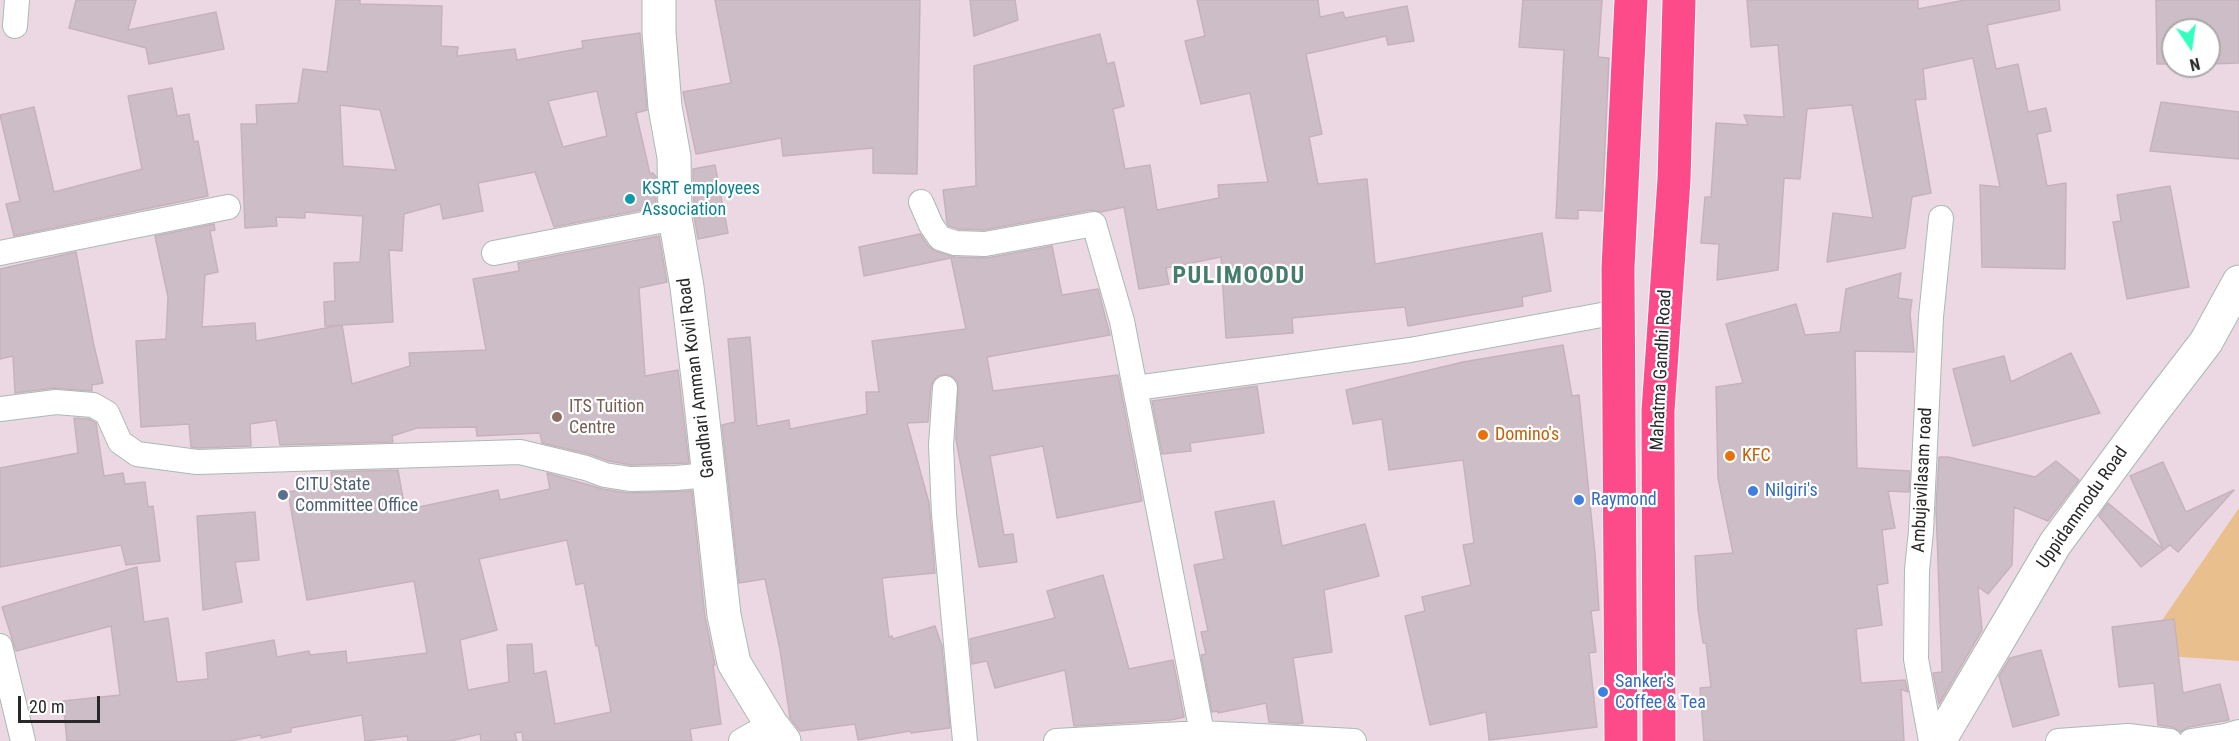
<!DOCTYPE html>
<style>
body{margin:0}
#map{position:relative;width:2239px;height:741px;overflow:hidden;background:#ecd8e3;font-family:"Roboto Condensed",sans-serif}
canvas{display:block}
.north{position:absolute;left:2161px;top:18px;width:60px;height:60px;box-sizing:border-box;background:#fff;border:2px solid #a9a9a9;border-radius:50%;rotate:167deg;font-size:16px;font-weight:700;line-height:24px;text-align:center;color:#282828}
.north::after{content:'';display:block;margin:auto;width:21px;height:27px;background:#32ffc0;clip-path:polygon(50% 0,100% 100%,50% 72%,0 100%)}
.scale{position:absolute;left:18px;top:696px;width:82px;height:27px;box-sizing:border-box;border:3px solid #282828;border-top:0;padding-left:8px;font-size:18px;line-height:21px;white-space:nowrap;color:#282828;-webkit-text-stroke:4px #fff;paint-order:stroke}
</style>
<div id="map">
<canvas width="2239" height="741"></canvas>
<div class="north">N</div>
<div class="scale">20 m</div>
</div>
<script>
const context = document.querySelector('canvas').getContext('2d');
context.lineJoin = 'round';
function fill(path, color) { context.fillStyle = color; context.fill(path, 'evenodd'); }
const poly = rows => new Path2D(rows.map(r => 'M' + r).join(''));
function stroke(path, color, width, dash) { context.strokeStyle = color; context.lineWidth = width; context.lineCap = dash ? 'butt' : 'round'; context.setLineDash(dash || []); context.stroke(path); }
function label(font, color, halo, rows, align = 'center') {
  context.font = font + ' "Roboto Condensed",sans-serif'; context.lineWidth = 4.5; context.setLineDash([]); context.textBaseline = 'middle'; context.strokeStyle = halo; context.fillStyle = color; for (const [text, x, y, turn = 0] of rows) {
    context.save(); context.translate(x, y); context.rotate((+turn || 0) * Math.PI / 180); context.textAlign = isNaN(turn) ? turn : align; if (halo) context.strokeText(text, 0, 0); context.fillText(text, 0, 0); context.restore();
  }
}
fill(poly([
 [2239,508,2239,661,2139,654]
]), '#e9bf8e');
const building = poly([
 [76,0,136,0,128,30,216,12,224,49,149,64,146,48,69,28,76,0],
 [336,0,360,0,360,4,442,6,441,46,458,47,457,56,515,49,517,60,583,48,582,41,640,33,647,110,636,113,650,174,653,173,656,177,656,207,554,227,535,172,478,183,483,211,443,219,440,204,404,214,402,251,389,250,393,322,325,326,324,302,335,301,334,263,360,262,363,216,305,212,305,218,276,217,277,226,245,228,241,124,257,124,256,105,298,103,303,69,327,72,336,0],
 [597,91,607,136,563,147,548,101,597,91],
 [340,105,380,110,396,170,343,166,340,105],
 [715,0,920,0,917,174,873,173,873,148,783,156,781,138,696,154,683,92,731,83,715,0],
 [970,0,1015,0,1018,20,974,36,970,0],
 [1197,0,1318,0,1320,17,1343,12,1345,18,1407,6,1414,41,1388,45,1386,36,1306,54,1322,134,1309,137,1318,184,1367,179,1375,264,1542,233,1551,291,1522,297,1523,306,1408,326,1405,307,1292,318,1293,333,1226,338,1221,257,1166,268,1169,284,1139,289,1124,207,1101,212,1091,210,984,230,958,229,949,226,947,223,943,190,976,186,974,66,1100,34,1107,64,1114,62,1124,106,1113,109,1125,169,1150,165,1157,210,1219,198,1218,185,1268,182,1250,93,1201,104,1185,41,1205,36,1197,0],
 [1523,0,1602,0,1598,57,1609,58,1602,211,1578,210,1578,219,1556,218,1564,50,1519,47,1523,0],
 [1747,0,1918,0,1918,9,1965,0,2059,0,2060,10,1987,25,1996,69,2018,64,2028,112,2046,108,2051,131,2037,134,2047,186,2066,183,2065,269,1982,267,1980,185,2000,187,1973,58,1923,69,1926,99,1915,100,1931,193,1912,197,1905,248,1827,262,1833,213,1873,218,1852,105,1807,109,1800,179,1784,178,1778,270,1717,280,1719,244,1701,243,1705,197,1711,197,1716,123,1748,125,1744,115,1784,117,1778,45,1751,47,1747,0],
 [2156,0,2239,0,2239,63,2209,64,2209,30,2173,30,2173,64,2157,64,2156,0],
 [172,88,177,116,189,114,194,142,198,141,208,196,14,236,6,204,20,201,0,115,34,107,54,192,142,169,128,96,172,88],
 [2161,102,2239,112,2239,159,2150,151,2161,102],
 [715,165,728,233,698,239,694,216,693,169,715,165],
 [2170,186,2189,287,2127,299,2113,222,2121,221,2117,195,2170,186],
 [214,224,215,230,210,231,218,272,205,275,202,327,255,323,256,341,342,325,352,384,410,366,409,353,486,350,473,279,519,271,518,263,659,236,667,282,639,288,645,376,678,370,689,463,631,465,609,461,589,454,542,443,540,433,477,436,476,427,417,428,392,436,393,442,280,445,276,420,250,424,251,446,198,448,191,447,189,424,141,427,136,341,166,339,168,297,155,236,214,224],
 [920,234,928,246,935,251,955,257,987,258,1052,246,1062,295,1098,289,1110,335,987,357,993,391,1118,375,1142,501,1057,518,1043,446,990,456,1004,535,1013,534,1017,562,979,567,956,439,958,382,953,377,947,374,938,376,934,380,931,386,928,422,907,423,929,503,935,573,882,578,889,637,892,636,893,639,935,626,942,646,950,728,911,733,910,731,858,740,855,724,800,731,790,718,780,650,765,579,739,583,722,425,735,422,728,339,750,337,757,426,789,420,790,429,867,414,866,392,879,392,872,341,966,329,951,258,864,276,859,247,920,234],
 [76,252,94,346,103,383,92,385,92,391,54,388,15,393,13,356,0,359,0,269,76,252],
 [1901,273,1898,298,1912,300,1910,314,1914,352,1855,351,1857,468,1910,471,1909,492,1888,491,1895,528,1882,530,1888,583,1877,585,1882,625,1856,629,1861,683,1905,680,1908,692,1901,689,1904,741,1704,741,1700,688,1711,687,1706,643,1703,643,1698,609,1695,556,1733,553,1718,478,1716,387,1743,383,1726,324,1796,304,1805,335,1840,332,1846,289,1901,273],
 [1563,345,1572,396,1579,395,1595,553,1599,610,1591,611,1596,652,1589,653,1597,727,1489,740,1486,712,1430,725,1405,616,1425,611,1422,597,1471,585,1463,545,1474,543,1463,460,1389,470,1382,419,1353,424,1346,390,1463,362,1563,345],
 [2071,353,2100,413,1973,446,1953,369,2004,356,2011,382,2071,353],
 [1257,386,1264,433,1190,443,1191,451,1162,454,1152,401,1257,386],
 [74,418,89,419,96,423,104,476,123,473,125,484,145,482,148,507,153,506,160,561,126,565,121,545,0,567,0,468,78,453,74,418],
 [1939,457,1948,457,2035,477,2056,461,2079,480,2048,521,2014,507,2012,565,1988,594,1978,587,1982,630,1939,704,1933,673,1942,672,1936,508,1939,457],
 [2163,462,2186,512,2234,490,2178,552,2170,545,2141,567,2099,516,2108,503,2163,549,2130,476,2163,462],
 [398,470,405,510,498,490,500,500,550,489,547,473,603,489,628,493,692,491,705,617,715,665,713,665,721,724,690,729,692,741,523,741,522,732,515,733,517,741,481,741,480,734,451,741,408,741,407,736,365,741,362,715,291,728,291,732,261,738,261,735,230,741,67,741,63,701,120,695,111,626,16,651,2,607,137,567,144,622,168,618,177,682,208,679,206,653,274,640,277,657,309,651,310,655,346,651,347,663,427,653,414,581,307,600,288,492,333,484,331,472,398,470],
 [567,540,576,585,584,583,596,646,598,645,611,712,555,724,546,671,534,674,532,644,507,645,509,682,468,690,460,640,497,630,479,559,567,540],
 [1274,501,1282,546,1365,524,1379,576,1324,590,1332,652,1293,658,1303,723,1296,724,1269,722,1266,703,1218,713,1218,711,1212,712,1201,655,1206,654,1201,632,1208,631,1194,565,1224,559,1215,512,1274,501],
 [255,512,259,560,235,562,242,602,203,610,197,516,255,512],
 [1103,575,1129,669,1173,660,1184,717,1171,720,1074,726,1065,670,995,688,987,661,972,664,970,639,1055,618,1047,591,1103,575],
 [2174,619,2183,693,2220,684,2229,720,2189,727,2180,732,2172,727,2158,725,2154,683,2119,687,2112,627,2174,619],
 [2041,650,2059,715,2013,727,1999,676,2010,658,2041,650]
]);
fill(building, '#cdbdc6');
stroke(building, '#c7b2bc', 1.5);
const street = poly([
 [15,26,17,0],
 [921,202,931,225,940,238,955,243,985,244,1094,224,1122,321,1202,733],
 [0,253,228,207],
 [494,253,675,218],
 [945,388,941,445,944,514,965,741],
 [1136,388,1410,350,1618,312],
 [0,409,56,402,93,405,107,413,120,442,137,454,197,462,520,452,586,468,605,475,630,479,676,478,708,475],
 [0,646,23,741],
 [741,741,771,724],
 [1056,741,1202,733,1354,741],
 [1931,741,1916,659,1917,570,1921,531,1931,317,1941,218],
 [2058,741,2128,736,2170,741],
 [2191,741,2225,736,2239,732]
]);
const secondary = poly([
 [659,0,659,32,665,107,674,157,675,218,687,287,700,394,724,615,734,663,771,724,784,741],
 [1939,741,2055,544,2150,415,2206,342,2239,282]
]);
const primary = poly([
 [1621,741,1618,268,1631,0],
 [1659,741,1658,411,1674,180,1679,0]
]);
stroke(street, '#a9bab4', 26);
stroke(secondary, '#a9bab4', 35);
stroke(primary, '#fff', 35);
stroke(street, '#fff', 24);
stroke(secondary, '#fff', 33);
stroke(primary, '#fd4b8a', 33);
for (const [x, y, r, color] of [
 [630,199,6,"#0f9aa8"],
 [557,417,6,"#8d6e63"],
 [1483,435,6,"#e8710a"],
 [1730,456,6,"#e8710a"],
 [1753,491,6,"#3f7fe0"],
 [283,495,6,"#5c6f8a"],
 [1579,500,6,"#3f7fe0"],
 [1603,692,6,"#3f7fe0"]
]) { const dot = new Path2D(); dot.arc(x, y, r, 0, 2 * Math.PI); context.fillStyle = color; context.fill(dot); stroke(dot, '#fff', 2); }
label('18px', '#0d838f', '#fff', [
 ["KSRT employees",642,189],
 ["Association",642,210]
], 'left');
label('18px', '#282828', '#fff', [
 ["Mahatma Gandhi Road",1662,370,-87],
 ["Gandhari Amman Kovil Road",697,378,-97],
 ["Ambujavilasam road",1923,480,-87],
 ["Uppidammodu Road",2083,508,-55]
]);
label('18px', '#785e54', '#fff', [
 ["ITS Tuition",569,407],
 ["Centre",569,428]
], 'left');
label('18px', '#c56008', '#fff', [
 ["Domino's",1495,435],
 ["KFC",1742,456]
], 'left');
label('18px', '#4e5e75', '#fff', [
 ["CITU State",295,485],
 ["Committee Office",295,506]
], 'left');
label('18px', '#366cbe', '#fff', [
 ["Nilgiri's",1765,491],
 ["Raymond",1591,500],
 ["Sanker's",1615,682],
 ["Coffee & Tea",1615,703]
], 'left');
context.letterSpacing = '1.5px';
label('bold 24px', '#457c6c', '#fff', [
 ["PULIMOODU",1239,277]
]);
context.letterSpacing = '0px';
</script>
